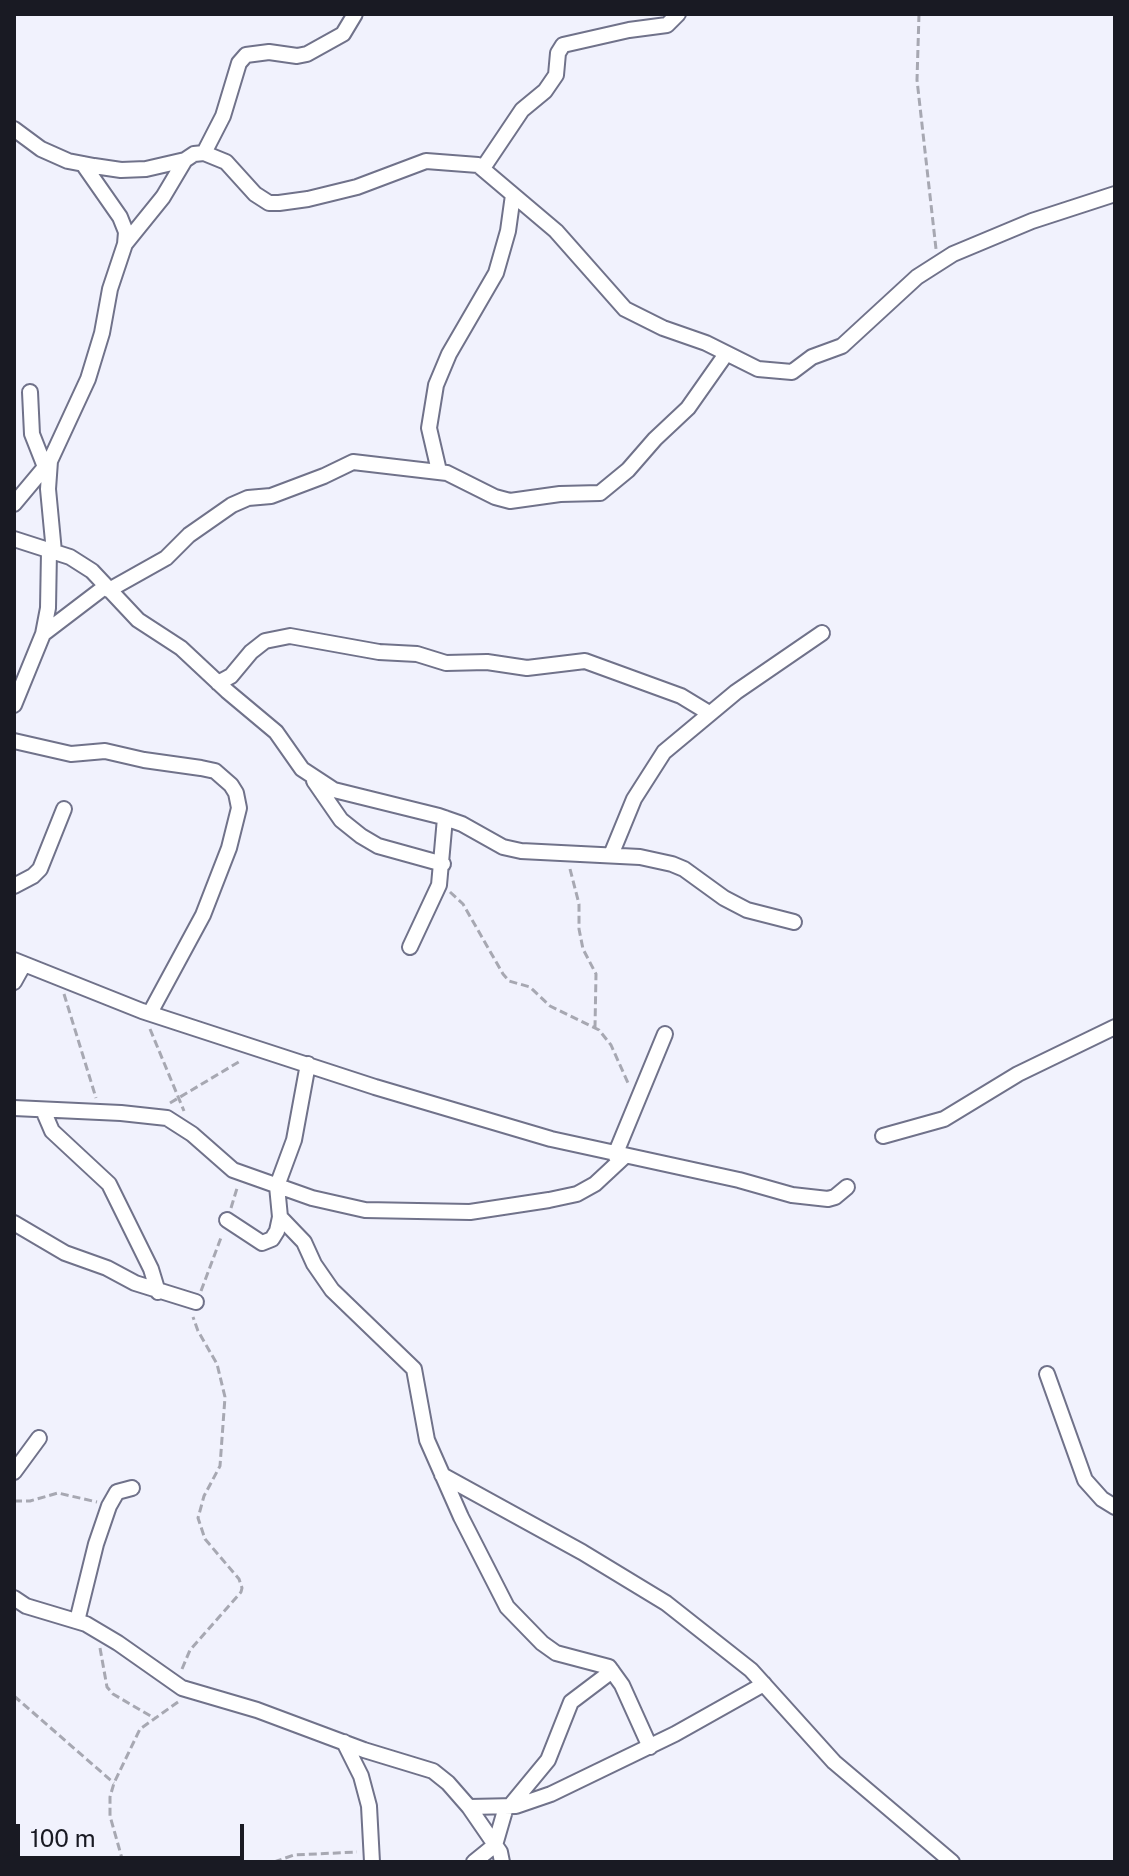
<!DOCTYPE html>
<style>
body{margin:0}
#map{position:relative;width:1129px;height:1876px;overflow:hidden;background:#f1f2fd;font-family:"Public Sans",sans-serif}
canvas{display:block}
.frame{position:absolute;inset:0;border:16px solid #191a23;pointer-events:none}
.scale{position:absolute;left:16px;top:1824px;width:228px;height:36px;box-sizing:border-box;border:4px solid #191a23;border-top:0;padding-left:10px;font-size:24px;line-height:28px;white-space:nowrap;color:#191a23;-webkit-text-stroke:6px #f1f2fd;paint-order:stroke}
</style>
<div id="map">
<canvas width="1129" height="1876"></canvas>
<div class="frame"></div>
<div class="scale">100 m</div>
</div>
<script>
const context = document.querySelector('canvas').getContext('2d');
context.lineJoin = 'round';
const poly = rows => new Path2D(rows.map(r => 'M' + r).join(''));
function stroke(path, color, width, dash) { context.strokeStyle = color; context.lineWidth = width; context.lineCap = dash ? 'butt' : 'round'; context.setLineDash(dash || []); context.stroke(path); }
const minor = poly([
 [14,129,41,149,68,161,94,166,121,170,146,169,185,160],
 [204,153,223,116,239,63,246,55,269,52,297,56,307,54,343,34,355,14],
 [483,168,522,110,545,91,556,75,558,53,563,45,629,30,667,25,678,14],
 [125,244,163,197,185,160,194,154,204,153,226,162,255,194,269,203,279,203,308,199,357,187,426,161,478,165,556,231,625,309,663,328,706,343,758,369,792,372,812,357,842,346,917,277,953,254,1032,221,1115,194],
 [30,392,32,434,45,467],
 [439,471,429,428,436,385,449,354,496,273,508,231,513,195],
 [14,504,50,461],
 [14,539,70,557,92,571,138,620,181,648,227,691,276,732,302,769,334,790,439,816,462,824,503,847,521,851,640,857,672,864,684,869,724,898,747,910,794,922],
 [54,552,48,489,50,461,88,379,102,333,110,289,125,244,126,232,120,217,83,164],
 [109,590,166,558,189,535,232,505,248,498,271,496,324,476,353,462,447,473,495,497,510,501,560,494,600,493,628,470,655,439,688,408,726,354],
 [43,634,106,586],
 [218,683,231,676,251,652,265,641,290,636,379,652,417,654,446,663,487,662,527,668,585,661,681,696,709,713],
 [14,705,43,634,48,608,49,551],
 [14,741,71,754,105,751,144,760,201,768,215,771,231,785,236,793,239,808,229,848,203,915,150,1013],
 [314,781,341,820,361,836,378,846,443,864],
 [611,855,634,799,664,752,736,692,822,633],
 [14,886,33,876,40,869,64,809],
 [410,947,439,885,445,818],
 [14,960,142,1011,375,1087,551,1139,739,1180,792,1195,828,1199,835,1197,847,1187],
 [14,982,24,964],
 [14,1108,121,1113,167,1118,192,1134,233,1170,312,1198,365,1210,470,1212,549,1200,577,1194,595,1184,624,1157],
 [43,1110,52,1131,109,1184,151,1269,158,1292],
 [883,1136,944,1119,1018,1074,1115,1027],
 [615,1155,665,1034],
 [280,1217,304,1242,314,1264,332,1290,414,1369,427,1440,461,1517,507,1607,542,1643,556,1653,609,1667,622,1685,650,1747],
 [227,1220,262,1243,272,1239,277,1231,280,1217,277,1186,294,1140,308,1064],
 [14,1223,65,1253,107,1268,135,1283,196,1302],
 [1047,1374,1085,1480,1102,1499,1115,1507],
 [14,1472,39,1438],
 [442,1475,582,1552,666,1603,751,1670,834,1762,952,1862],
 [14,1598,26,1606,86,1624,118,1643,182,1688,257,1710,364,1750,433,1771,448,1783,469,1807,500,1852,502,1862],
 [77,1621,96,1544,109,1506,117,1492,132,1488],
 [344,1742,361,1776,369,1806,372,1862],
 [510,1806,548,1760,571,1702,612,1671],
 [469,1807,516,1806,551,1794,675,1734,764,1684],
 [474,1862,495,1845,506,1807]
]);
stroke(minor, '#70728a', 18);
stroke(poly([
 [919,14,917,80,936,249],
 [570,869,579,904,579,929,583,949,596,974,595,1027],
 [450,892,463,904,503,974,509,981,530,987,550,1006,599,1030,611,1045,628,1083],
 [64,994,96,1098],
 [150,1029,184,1111],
 [170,1103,242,1060],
 [231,1208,238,1185],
 [201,1291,222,1235],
 [14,1501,30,1501,58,1493,97,1502],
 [100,1648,107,1687,113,1694,154,1718],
 [182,1669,190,1650,241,1592,242,1588,239,1579,205,1539,198,1518,204,1496,220,1466,225,1397,217,1364,198,1331,193,1317],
 [14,1696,114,1783],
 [123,1862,110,1816,110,1797,114,1783,140,1729,178,1702],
 [274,1862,294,1855,357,1852]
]), '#a7a8b2', 3, [8, 4]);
stroke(minor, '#fff', 14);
</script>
